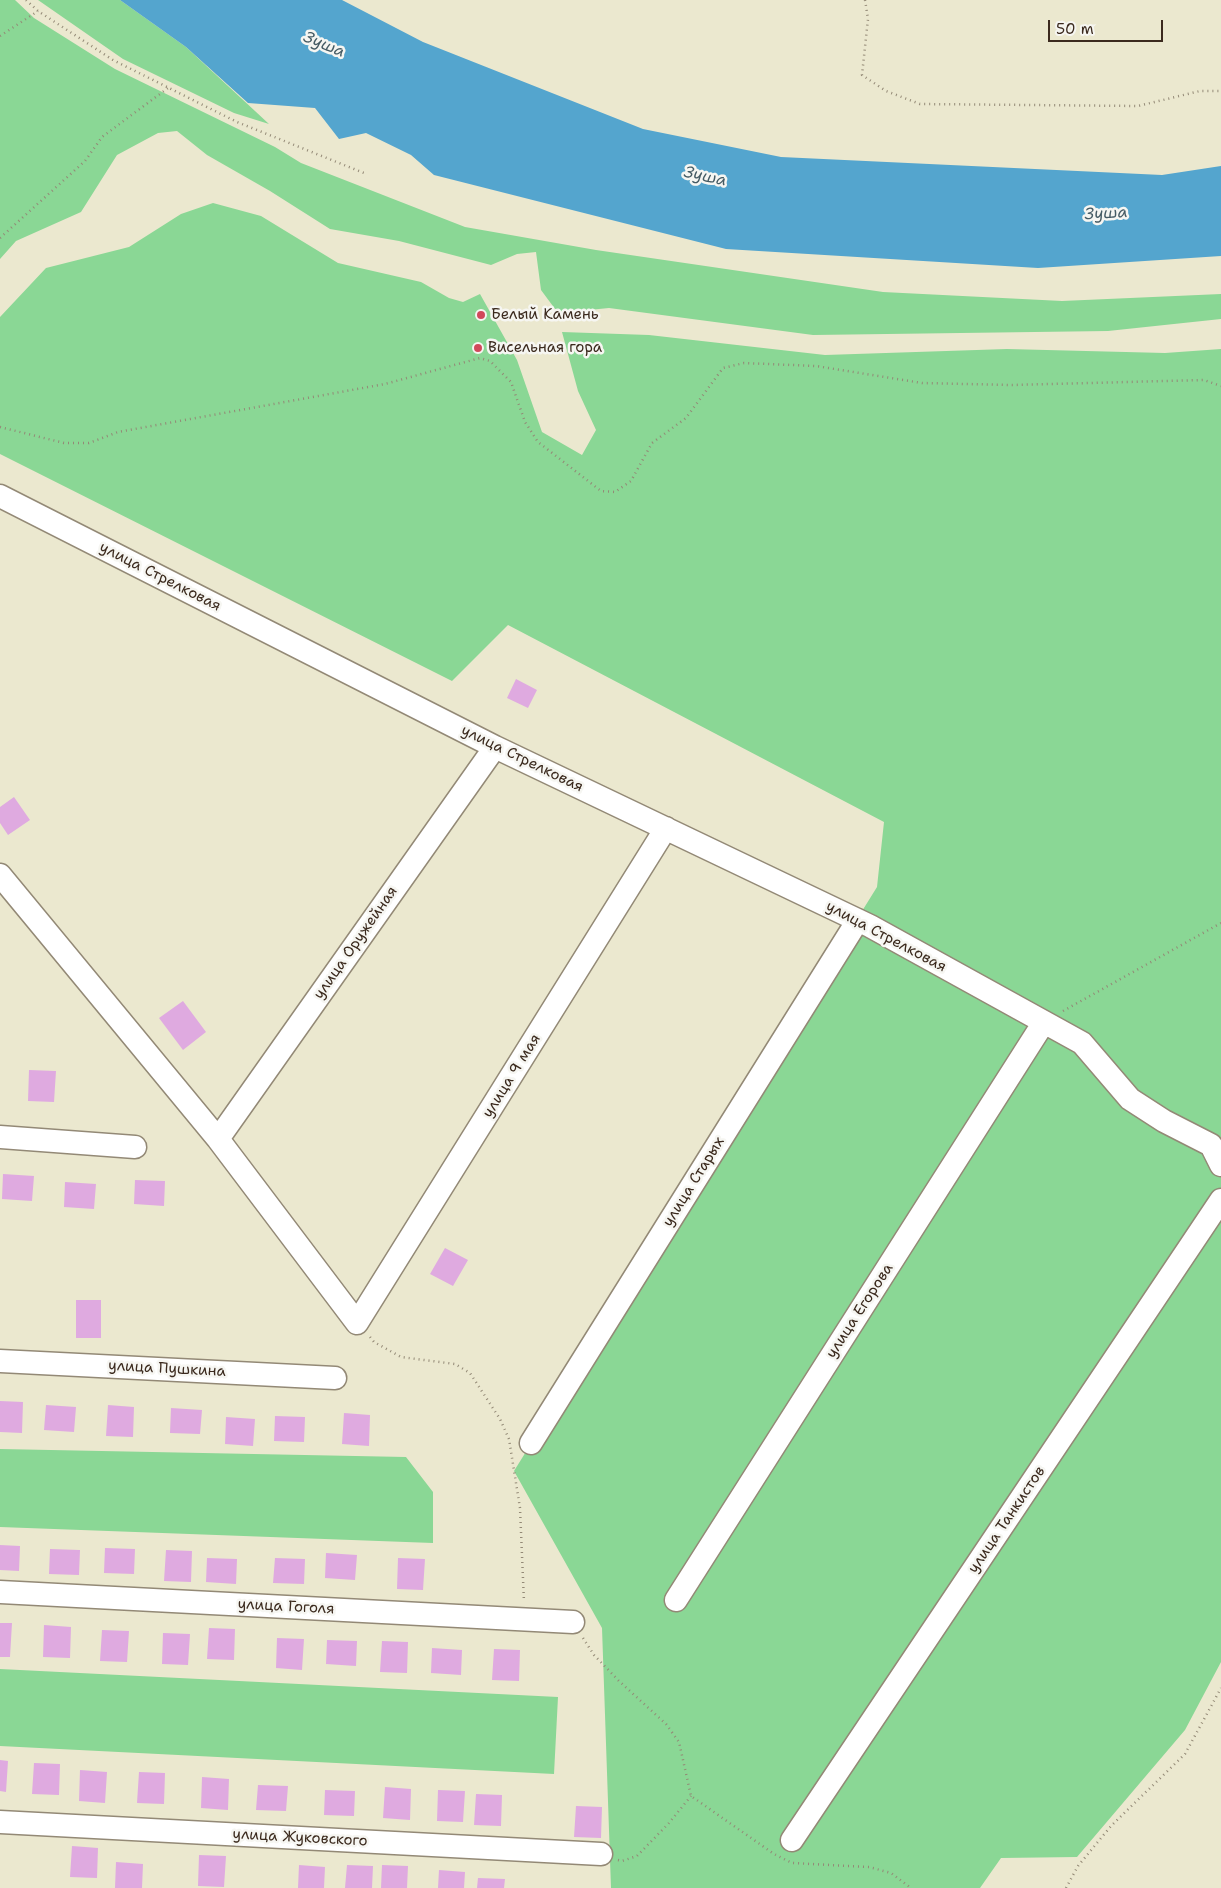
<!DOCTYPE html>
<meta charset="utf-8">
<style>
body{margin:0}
#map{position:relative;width:1221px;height:1888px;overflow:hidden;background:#ebe8cf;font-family:"Shantell Sans",sans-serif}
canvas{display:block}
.scale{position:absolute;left:1048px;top:20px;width:115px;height:22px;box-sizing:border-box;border:2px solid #3b2a1e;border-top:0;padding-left:6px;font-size:15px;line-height:18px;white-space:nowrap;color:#3b2a1e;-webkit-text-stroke:4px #f6f6f2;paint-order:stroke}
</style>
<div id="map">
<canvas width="1221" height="1888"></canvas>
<div class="scale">50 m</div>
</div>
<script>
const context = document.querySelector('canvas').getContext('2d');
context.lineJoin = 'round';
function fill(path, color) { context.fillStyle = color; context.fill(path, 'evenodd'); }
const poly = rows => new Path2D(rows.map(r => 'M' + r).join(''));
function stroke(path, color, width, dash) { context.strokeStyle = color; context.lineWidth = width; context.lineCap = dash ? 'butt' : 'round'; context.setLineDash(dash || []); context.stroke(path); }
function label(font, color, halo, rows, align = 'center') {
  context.font = font + ' "Shantell Sans",sans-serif'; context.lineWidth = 5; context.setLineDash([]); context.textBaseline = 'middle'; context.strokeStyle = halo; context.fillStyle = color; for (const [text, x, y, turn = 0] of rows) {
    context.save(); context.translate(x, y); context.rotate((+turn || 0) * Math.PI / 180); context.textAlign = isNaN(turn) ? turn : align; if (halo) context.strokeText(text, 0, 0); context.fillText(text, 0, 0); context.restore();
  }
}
fill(poly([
 [0,0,15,0,34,18,115,69,275,147,301,163,465,227,596,250,883,292,1062,301,1221,294,1221,319,1108,331,813,335,609,308,558,313,541,290,536,252,517,254,491,265,399,241,330,229,270,191,207,155,177,131,158,133,117,155,81,212,16,241,0,259],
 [38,0,120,0,186,47,269,124,234,113,123,59],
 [213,203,261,216,338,263,421,282,449,298,463,302,480,294,517,360,542,432,582,455,596,430,578,391,562,332,649,335,825,355,1007,349,1165,353,1221,349,1221,1662,1185,1730,1077,1857,1001,1858,980,1888,611,1888,602,1628,514,1471,877,887,884,822,508,625,452,681,0,454,0,317,46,268,129,247,181,214],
 [0,1449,406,1457,433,1492,433,1543,0,1527],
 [0,1669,558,1697,554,1774,0,1746]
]), '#8ad795');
fill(poly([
 [120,0,342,0,423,42,643,129,781,157,1162,175,1221,166,1221,256,1038,268,726,249,434,175,411,155,366,133,339,139,315,108,248,103,186,47]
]), '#54a5ce');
fill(poly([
 [516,679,537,690,528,708,507,698],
 [14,797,30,820,8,835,0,823,0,807],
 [183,1001,206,1032,183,1050,159,1018],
 [29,1070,56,1071,54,1102,28,1101],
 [3,1174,34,1176,32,1201,2,1199],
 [135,1180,165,1181,164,1206,134,1204],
 [65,1182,96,1184,94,1209,64,1207],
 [445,1248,468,1260,453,1286,430,1274],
 [76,1300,101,1300,101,1338,76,1338],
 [0,1401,23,1402,22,1433,0,1432],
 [46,1405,76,1407,74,1432,44,1430],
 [108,1405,134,1407,133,1437,106,1436],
 [171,1408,202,1410,200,1434,170,1433],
 [344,1413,370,1415,369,1446,342,1444],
 [275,1416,305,1417,304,1442,274,1441],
 [226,1417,255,1419,253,1446,225,1444],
 [0,1545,20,1546,19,1571,0,1570],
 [105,1548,135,1549,134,1574,104,1573],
 [50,1549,80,1550,79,1575,49,1574],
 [166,1550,192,1551,191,1582,164,1581],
 [326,1553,357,1555,355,1580,325,1578],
 [207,1558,237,1559,236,1584,206,1582],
 [275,1558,305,1559,304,1584,273,1583],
 [398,1558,425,1559,423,1590,397,1589],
 [0,1623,12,1623,10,1657,0,1657],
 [44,1625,71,1627,70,1658,43,1657],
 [209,1628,235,1629,234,1660,207,1659],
 [102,1630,129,1631,127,1662,100,1661],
 [163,1633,190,1634,188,1665,162,1664],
 [277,1638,304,1639,302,1670,276,1668],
 [327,1640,357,1641,356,1666,326,1664],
 [382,1641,408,1642,407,1673,380,1672],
 [432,1648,462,1650,461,1675,431,1673],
 [494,1649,520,1650,519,1681,492,1680],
 [0,1760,8,1761,6,1792,0,1791],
 [34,1763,60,1764,59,1795,32,1794],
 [80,1770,107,1772,105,1803,79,1801],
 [139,1772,165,1773,164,1804,137,1803],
 [202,1777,229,1779,228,1810,201,1808],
 [258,1785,288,1786,286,1811,256,1810],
 [385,1787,411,1789,410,1820,383,1818],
 [325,1790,355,1791,354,1816,324,1815],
 [438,1790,465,1791,463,1822,437,1821],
 [476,1794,502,1795,501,1826,474,1825],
 [576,1806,602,1807,601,1838,574,1837],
 [72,1846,98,1848,97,1878,70,1877],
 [199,1855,226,1856,224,1887,198,1886],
 [116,1862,143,1864,142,1888,115,1888],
 [299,1865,325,1867,324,1888,298,1888],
 [347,1865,373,1866,372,1888,345,1888],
 [382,1865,408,1866,407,1888,381,1888],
 [439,1870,465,1872,464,1888,438,1888],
 [478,1878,505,1879,504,1888,477,1888]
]), '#dfaae0');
const minor = poly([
 [0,496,495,747,870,926,1082,1043,1130,1099,1164,1121,1211,1145,1221,1165],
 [0,875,218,1139,357,1323,666,828],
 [0,1137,135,1147],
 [218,1139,495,747],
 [0,1361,335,1378],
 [531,1443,858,920],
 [0,1592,573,1622],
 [676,1600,1044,1022],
 [0,1822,601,1854],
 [792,1840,1221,1200]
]);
stroke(minor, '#938976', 25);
stroke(poly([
 [26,0,38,11,113,60,237,122,364,173],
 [865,0,868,19,862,75,886,91,920,104,1138,106,1200,91,1221,91],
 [0,36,38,11],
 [0,238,85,161,102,137,168,88],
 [0,427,64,443,89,443,118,432,385,384,480,358,490,361,511,382,525,422,538,442,601,491,615,492,631,481,652,443,686,418,723,368,744,363,816,366,922,383,1012,385,1204,380,1221,386],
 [1063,1011,1221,923],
 [370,1337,374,1342,401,1357,455,1364,470,1373,500,1419,509,1439,520,1508,524,1602],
 [583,1638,594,1655,619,1681,666,1724,679,1742,691,1796,774,1854,792,1863,869,1867,891,1873,911,1888],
 [618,1860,622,1861,637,1856,669,1823,691,1796],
 [1066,1888,1078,1866,1111,1826,1185,1754,1221,1688]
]), '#938976', 2.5, [1, 4]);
stroke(minor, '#fff', 22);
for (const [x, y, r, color] of [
 [481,315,5,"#d1495b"],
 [478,348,5,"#d1495b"]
]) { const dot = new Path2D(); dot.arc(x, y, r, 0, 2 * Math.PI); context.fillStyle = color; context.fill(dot); stroke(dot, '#f6f6f2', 2); }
label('15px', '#3b2a1e', '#f6f6f2', [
 ["Белый Камень",491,315],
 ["Висельная гора",488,348]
], 'left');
label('15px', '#3b2a1e', '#f6f6f2', [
 ["улица Стрелковая",160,577,27],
 ["улица Стрелковая",522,759,26],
 ["улица Стрелковая",886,937,28],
 ["улица Оружейная",356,943,-55],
 ["улица 9 мая",512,1076,-58],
 ["улица Старых",694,1182,-58],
 ["улица Егорова",860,1311,-57],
 ["улица Пушкина",167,1369,3],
 ["улица Танкистов",1007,1520,-56],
 ["улица Гоголя",286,1607,3],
 ["улица Жуковского",300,1838,3]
]);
label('italic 16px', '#455b64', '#f6f6f2', [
 ["Зуша",324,45,23],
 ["Зуша",705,177,12],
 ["Зуша",1106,214,-3]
]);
</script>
